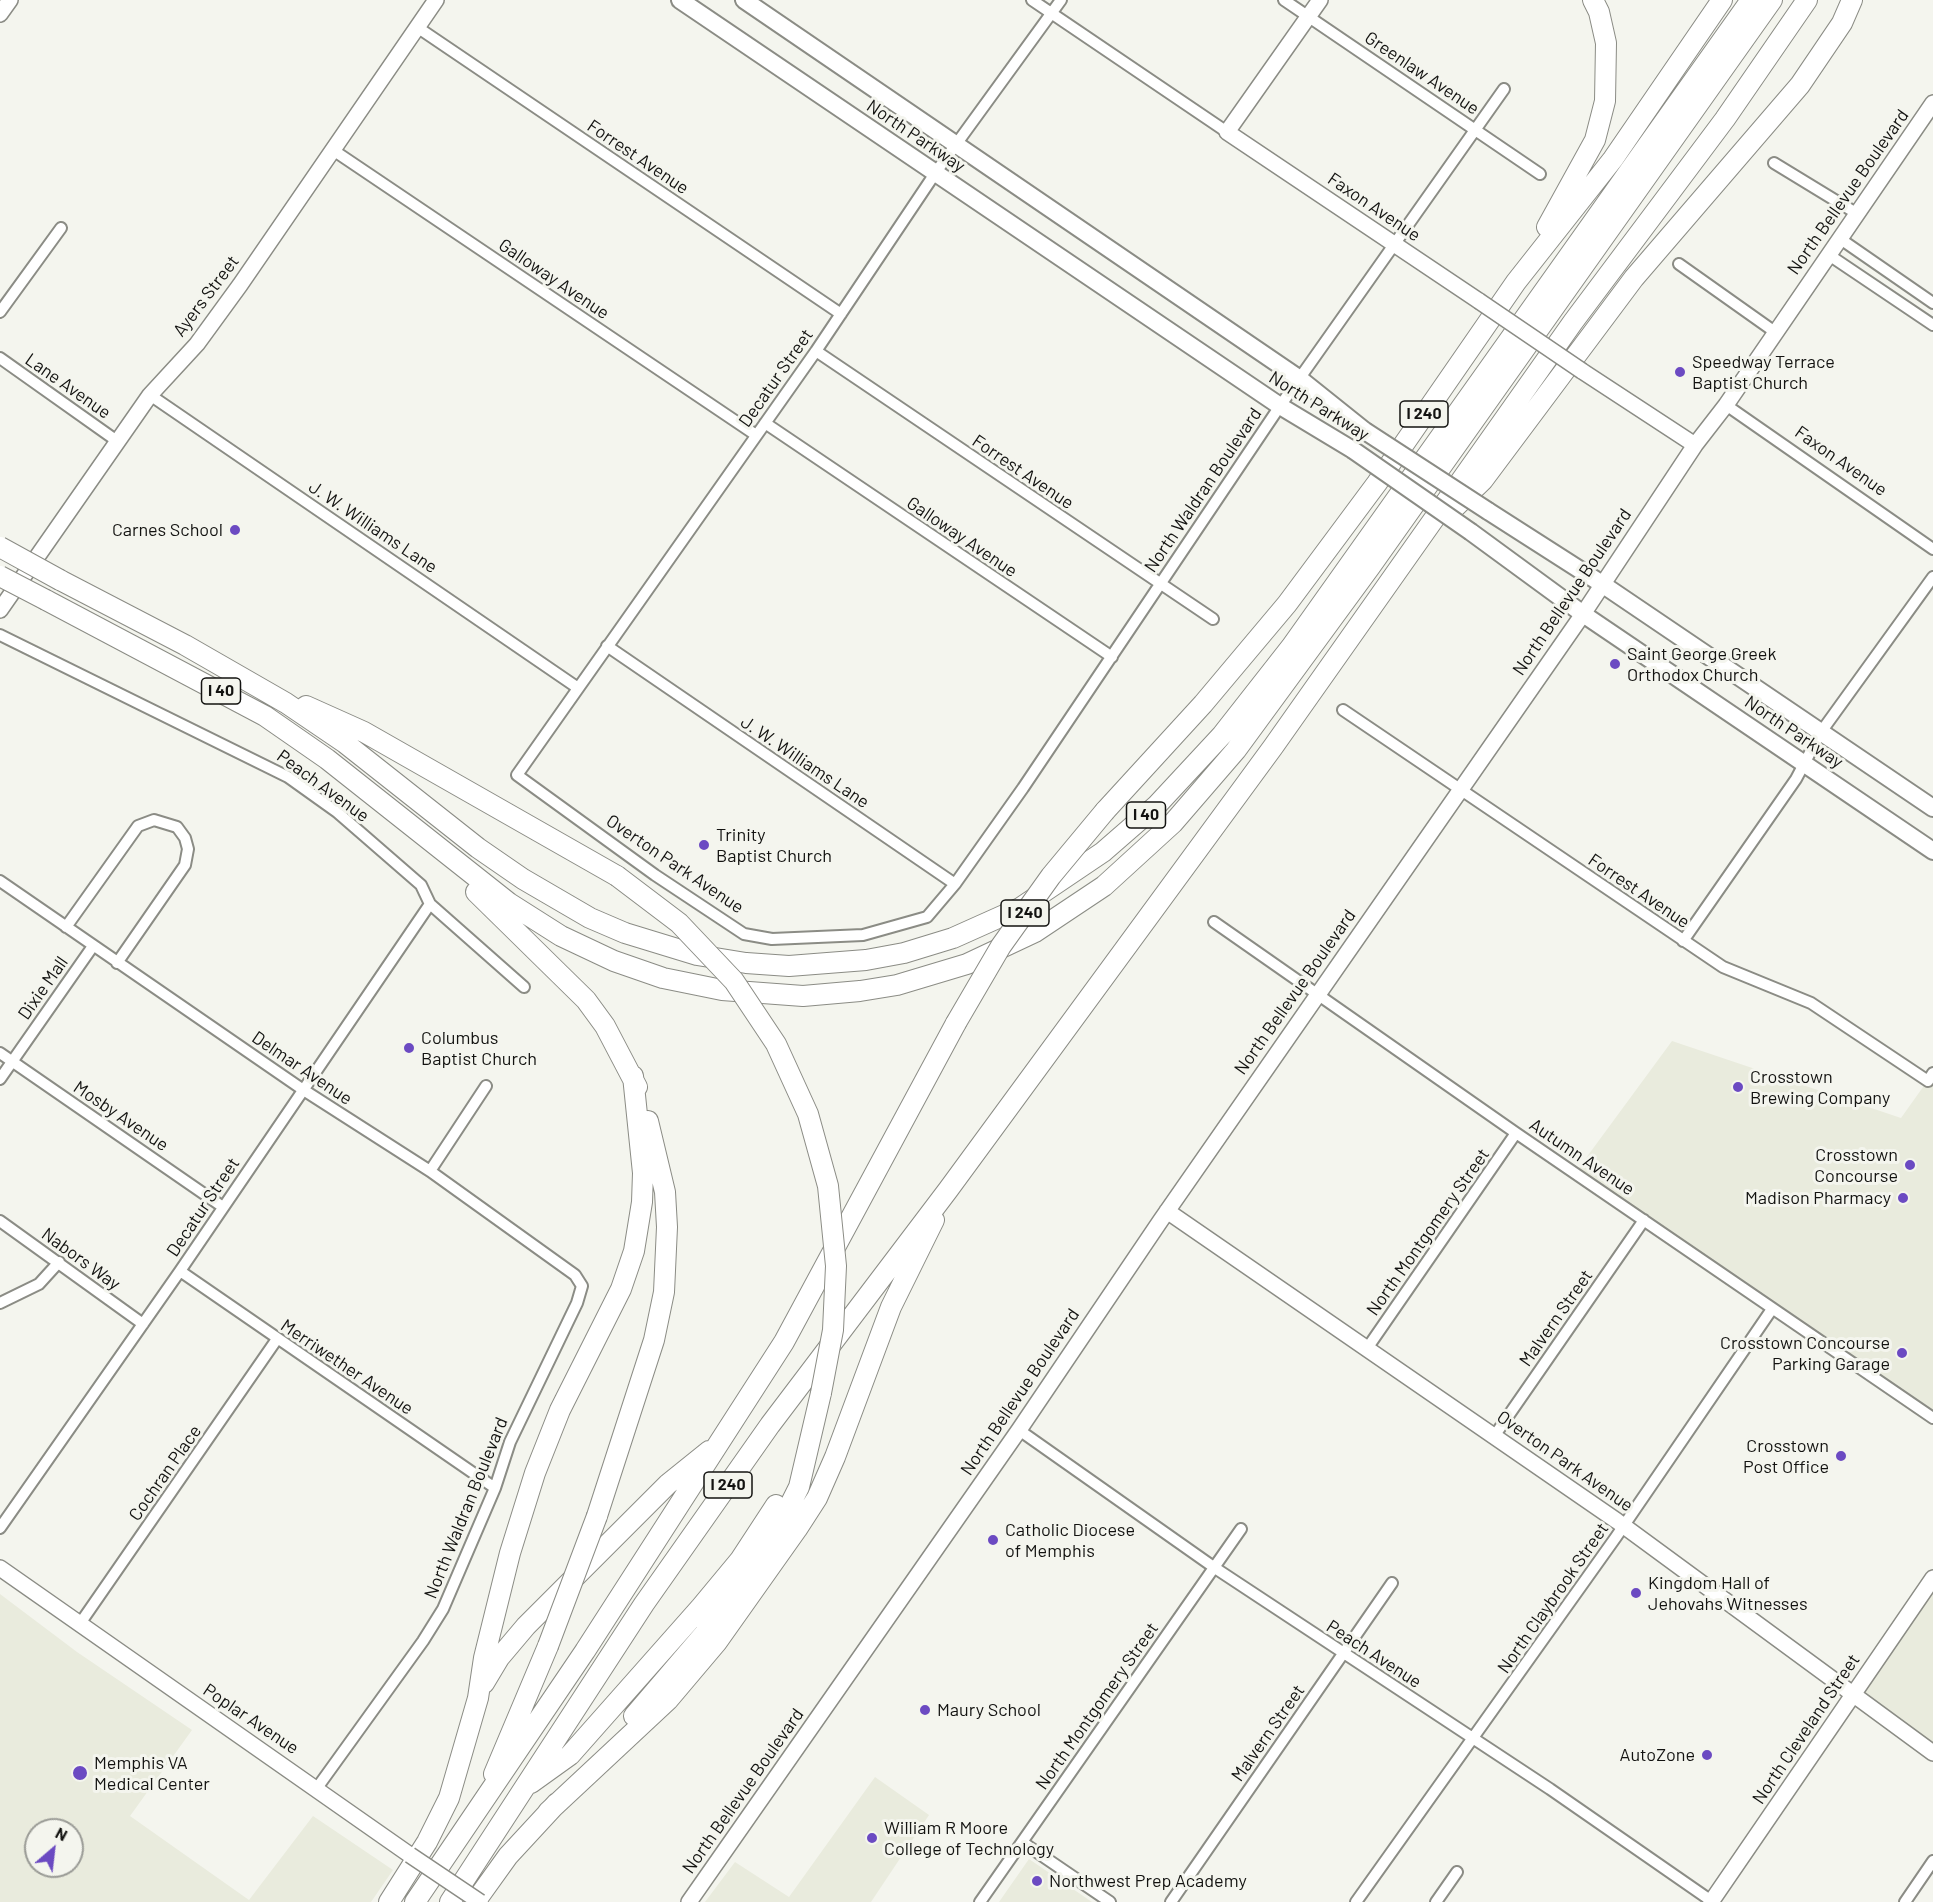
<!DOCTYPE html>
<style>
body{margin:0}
#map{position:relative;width:1933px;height:1902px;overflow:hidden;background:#f4f5ee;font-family:Barlow,sans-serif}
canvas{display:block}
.north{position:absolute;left:24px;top:1818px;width:60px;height:60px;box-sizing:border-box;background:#f4f5ee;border:2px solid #9a9b96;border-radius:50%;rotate:28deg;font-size:16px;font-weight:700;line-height:24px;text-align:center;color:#131311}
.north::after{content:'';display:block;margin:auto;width:21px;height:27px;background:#6b4ac2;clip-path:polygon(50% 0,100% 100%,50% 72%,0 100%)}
</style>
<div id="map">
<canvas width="1933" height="1902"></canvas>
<div class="north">N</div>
</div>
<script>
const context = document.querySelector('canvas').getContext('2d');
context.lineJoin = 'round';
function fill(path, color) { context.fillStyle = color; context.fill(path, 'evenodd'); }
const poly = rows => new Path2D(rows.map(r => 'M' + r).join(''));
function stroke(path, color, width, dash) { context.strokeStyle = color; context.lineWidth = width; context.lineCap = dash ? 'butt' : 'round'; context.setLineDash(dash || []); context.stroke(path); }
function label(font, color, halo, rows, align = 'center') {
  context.font = font + ' Barlow,sans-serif'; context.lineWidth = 6; context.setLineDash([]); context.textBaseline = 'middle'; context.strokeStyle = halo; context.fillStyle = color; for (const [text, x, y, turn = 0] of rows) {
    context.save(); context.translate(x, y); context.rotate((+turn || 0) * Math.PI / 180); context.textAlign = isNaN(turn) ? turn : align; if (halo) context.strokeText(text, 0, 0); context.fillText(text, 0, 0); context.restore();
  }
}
fill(poly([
 [1672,1041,1901,1118,1933,1073,1933,1418,1575,1173],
 [1933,1578,1933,1753,1853,1694],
 [0,1594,77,1652,192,1730,130,1816,249,1900,313,1816,393,1870,371,1902,0,1902],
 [36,1830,72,1830,72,1866,36,1866],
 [875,1777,929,1815,871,1902,705,1902,735,1862,789,1897],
 [1029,1859,1092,1902,999,1902]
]), '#e9ebdd');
const street = poly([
 [1032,0,1227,132],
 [1061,0,936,172,816,351,517,775,655,875,744,934,772,939,863,935,927,917,955,884,1023,788,1280,406,1504,89],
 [1284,0,1540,174],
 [417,27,841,314],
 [333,150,756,435],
 [1774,163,1856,213],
 [1839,238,1933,303],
 [1829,255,1933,325],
 [1679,264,1775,332],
 [0,312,61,228],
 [816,351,1213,619],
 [0,358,117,441],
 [150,395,578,688],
 [1726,405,1933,549],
 [765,423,1112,657],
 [0,635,288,777,337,812,421,885,430,904,524,987],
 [607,646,955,884],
 [1343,710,1723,967,1811,1003,1928,1081,1933,1073],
 [0,881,302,1089,430,1171,575,1275,582,1286,577,1303,510,1442,495,1488,443,1609,423,1641,317,1788],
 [1214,922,1516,1133,1933,1418],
 [66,927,138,826,154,820,177,827,185,838,188,849,185,865,117,963],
 [1683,941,1796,779,1821,732,1933,577],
 [0,1053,223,1207],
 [0,1079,93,946],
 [430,1171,486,1086],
 [0,1221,143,1324],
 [180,1271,495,1488],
 [0,1303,39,1284,59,1262],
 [1366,1350,1516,1133],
 [1019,1430,1215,1568,1550,1789,1713,1902],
 [1495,1435,1644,1220],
 [0,1528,180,1271,430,904],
 [79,1625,277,1339],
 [1022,1842,1110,1902],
 [980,1902,1241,1529],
 [1171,1902,1392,1583],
 [1356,1902,1616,1537,1772,1309],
 [1436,1902,1457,1872],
 [1905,1902,1933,1861]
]);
const secondary = poly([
 [1320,0,1227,132,1479,301],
 [0,14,10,0],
 [1582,371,1695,445],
 [0,610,150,395,197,344,240,285,436,0],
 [1167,1211,1617,1521,1933,1753],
 [0,1568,410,1855],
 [689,1902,1019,1430,1161,1220,1583,614,1695,445,1726,405,1933,103],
 [1711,1902,1933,1578]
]);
const primary = poly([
 [680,0,1280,406,1353,450],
 [744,0,1300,379,1365,431],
 [1488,511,1602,584,1933,808],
 [1471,532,1583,614,1933,851]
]);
const highway = poly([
 [1547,227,1595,140,1605,101,1606,43,1599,12,1593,0],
 [1453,509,1483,480,1634,278,1800,85,1842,23,1852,0],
 [60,580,185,645,286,703,345,743,478,848,523,879,590,918,625,933,697,955,746,963,789,966,866,960,904,953,953,938,1020,908,1103,852,1157,805,1222,735,1291,647,1751,0],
 [46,600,265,716,327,759,509,903,561,936,614,961,663,978,722,990,803,996,860,991,897,985,967,964,1035,932,1104,886,1173,823,1236,750,1370,567,1772,0],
 [306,706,364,732,617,876],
 [1105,811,1203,704,1287,604,1377,483,1516,282,1613,159,1722,0],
 [476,892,586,1000,605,1026,637,1087],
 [597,1516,654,1340,664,1292,667,1227,665,1192,648,1121],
 [484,1683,499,1658,526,1626,668,1484,709,1451],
 [634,1716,705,1633,784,1517,799,1487,821,1393],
 [494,1774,548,1646],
 [531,1783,570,1755,701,1607,740,1560,776,1505],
 [548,1812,668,1700,717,1642,797,1529,817,1498,835,1457,891,1307,934,1220],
 [389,1902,427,1842,449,1798,478,1698,484,1658,510,1553,535,1473,560,1410,621,1289,634,1251,642,1202,643,1173,633,1076],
 [415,1902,585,1651,784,1342,956,1023],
 [450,1902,644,1604,770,1425,948,1190,1273,747,1573,322,1725,119,1807,0],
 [475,1902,508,1856,557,1803]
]);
stroke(street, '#8b8c85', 14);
stroke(secondary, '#8b8c85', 18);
stroke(primary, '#8b8c85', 20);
stroke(highway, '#8b8c85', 22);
stroke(street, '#fff', 10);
stroke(secondary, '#fff', 15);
stroke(primary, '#fff', 16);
stroke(highway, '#fff', 20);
const secondaryBridge = poly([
 [1479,301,1582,371],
 [410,1855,480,1902]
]);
const primaryBridge = poly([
 [1365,431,1488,511],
 [1353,450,1471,532]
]);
const highwayBridge = poly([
 [0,547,60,580],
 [0,576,46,600],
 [617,876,679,923,734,981,776,1044,808,1114,828,1186,836,1266,833,1330,821,1393],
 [956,1023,1001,946,1051,876,1105,811],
 [548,1646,597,1516]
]);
stroke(secondaryBridge, '#8b8c85', 18, []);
stroke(primaryBridge, '#8b8c85', 20, []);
stroke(highwayBridge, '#8b8c85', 22, []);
stroke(secondaryBridge, '#fff', 15);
stroke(primaryBridge, '#fff', 16);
stroke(highwayBridge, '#fff', 20);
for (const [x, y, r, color] of [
 [1680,372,6,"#6b4ac2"],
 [235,530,6,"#6b4ac2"],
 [1615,664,6,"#6b4ac2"],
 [704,845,6,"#6b4ac2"],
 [409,1048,6,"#6b4ac2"],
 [1738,1087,6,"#6b4ac2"],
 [1910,1165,6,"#6b4ac2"],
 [1903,1198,6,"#6b4ac2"],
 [1902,1353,6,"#6b4ac2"],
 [1841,1456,6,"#6b4ac2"],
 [993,1540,6,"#6b4ac2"],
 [1636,1593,6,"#6b4ac2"],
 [925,1710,6,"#6b4ac2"],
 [1707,1755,6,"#6b4ac2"],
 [80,1773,8,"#6b4ac2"],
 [872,1838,6,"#6b4ac2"],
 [1037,1881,6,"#6b4ac2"]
]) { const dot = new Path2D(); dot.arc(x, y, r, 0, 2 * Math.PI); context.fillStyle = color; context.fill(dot); stroke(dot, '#f4f5ee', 2); }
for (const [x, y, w] of [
 [1424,414,48],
 [221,691,39],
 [1146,815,39],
 [1025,913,48],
 [728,1485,48]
]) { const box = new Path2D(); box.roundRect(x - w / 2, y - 13, w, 26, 4.5); context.fillStyle = '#f4f5ee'; context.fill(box); stroke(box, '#131311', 1.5); }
label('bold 16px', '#131311', null, [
 ["I 240",1424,414],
 ["I 40",221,691],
 ["I 40",1146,815],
 ["I 240",1025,913],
 ["I 240",728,1485]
]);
label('18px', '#131311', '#f4f5ee', [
 ["Greenlaw Avenue",1422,73,34],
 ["North Parkway",916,136,34],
 ["Forrest Avenue",638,157,34],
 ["North Bellevue Boulevard",1848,192,-55],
 ["Faxon Avenue",1374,207,34],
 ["Galloway Avenue",554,279,34],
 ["Ayers Street",206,296,-53],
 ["Decatur Street",776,378,-55],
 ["Lane Avenue",68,386,35],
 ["North Parkway",1319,406,32],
 ["Faxon Avenue",1841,461,35],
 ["Forrest Avenue",1023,472,34],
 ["North Waldran Boulevard",1203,490,-56],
 ["J. W. Williams Lane",373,527,34],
 ["Galloway Avenue",962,537,34],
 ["North Bellevue Boulevard",1572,592,-56],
 ["North Parkway",1794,732,34],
 ["J. W. Williams Lane",805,762,34],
 ["Peach Avenue",323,786,36],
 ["Overton Park Avenue",675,864,34],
 ["Forrest Avenue",1639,891,34],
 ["Dixie Mall",43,988,-55],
 ["North Bellevue Boulevard",1295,992,-55],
 ["Delmar Avenue",302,1068,34],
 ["Mosby Avenue",121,1116,34],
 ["Autumn Avenue",1582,1157,34],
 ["Decatur Street",203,1207,-56],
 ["North Montgomery Street",1428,1232,-55],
 ["Nabors Way",81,1259,36],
 ["Malvern Street",1556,1318,-55],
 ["Merriwether Avenue",347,1367,34],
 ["North Bellevue Boulevard",1020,1392,-56],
 ["Overton Park Avenue",1565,1461,35],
 ["Cochran Place",165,1473,-55],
 ["North Waldran Boulevard",466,1508,-68],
 ["North Claybrook Street",1553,1598,-55],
 ["Peach Avenue",1374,1654,33],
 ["North Montgomery Street",1097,1706,-55],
 ["Poplar Avenue",251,1719,34],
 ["North Cleveland Street",1806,1729,-56],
 ["Malvern Street",1268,1733,-55],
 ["North Bellevue Boulevard",743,1791,-55]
]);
label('18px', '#131311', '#f4f5ee', [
 ["Speedway Terrace",1692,362],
 ["Baptist Church",1692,383],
 ["Carnes School",223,530,"right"],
 ["Saint George Greek",1627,654],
 ["Orthodox Church",1627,675],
 ["Trinity",716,835],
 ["Baptist Church",716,856],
 ["Columbus",421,1038],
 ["Baptist Church",421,1059],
 ["Crosstown",1750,1077],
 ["Brewing Company",1750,1098],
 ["Crosstown",1898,1155,"right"],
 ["Concourse",1898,1176,"right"],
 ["Madison Pharmacy",1891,1198,"right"],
 ["Crosstown Concourse",1890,1343,"right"],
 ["Parking Garage",1890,1364,"right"],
 ["Crosstown",1829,1446,"right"],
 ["Post Office",1829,1467,"right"],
 ["Catholic Diocese",1005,1530],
 ["of Memphis",1005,1551],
 ["Kingdom Hall of",1648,1583],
 ["Jehovahs Witnesses",1648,1604],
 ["Maury School",937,1710],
 ["AutoZone",1695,1755,"right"],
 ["Memphis VA",94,1763],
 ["Medical Center",94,1784],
 ["William R Moore",884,1828],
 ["College of Technology",884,1849],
 ["Northwest Prep Academy",1049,1881]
], 'left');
</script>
